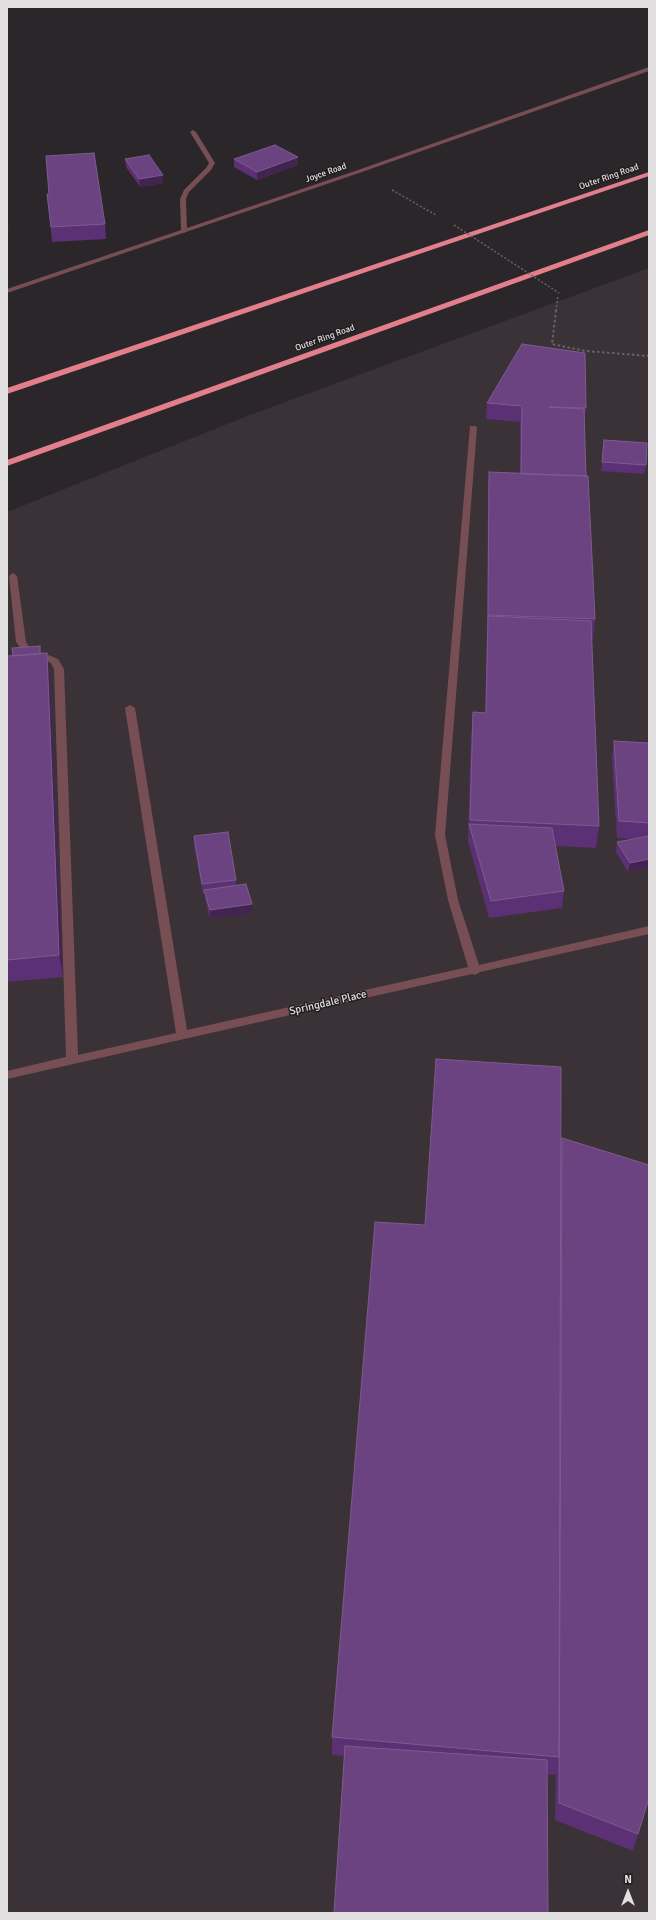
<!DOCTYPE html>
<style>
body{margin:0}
#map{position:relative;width:656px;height:1920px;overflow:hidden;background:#2b2629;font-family:Signika,sans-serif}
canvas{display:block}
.frame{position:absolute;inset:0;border:8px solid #e2dfe0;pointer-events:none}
.north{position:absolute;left:608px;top:1872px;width:40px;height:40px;-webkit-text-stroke:3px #211d1f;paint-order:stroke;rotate:0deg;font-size:11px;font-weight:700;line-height:16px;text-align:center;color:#e2dfe0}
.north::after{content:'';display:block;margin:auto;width:14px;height:18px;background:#e2dfe0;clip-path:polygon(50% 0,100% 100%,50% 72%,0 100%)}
</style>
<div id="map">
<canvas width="656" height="1920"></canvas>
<div class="frame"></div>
<div class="north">N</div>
</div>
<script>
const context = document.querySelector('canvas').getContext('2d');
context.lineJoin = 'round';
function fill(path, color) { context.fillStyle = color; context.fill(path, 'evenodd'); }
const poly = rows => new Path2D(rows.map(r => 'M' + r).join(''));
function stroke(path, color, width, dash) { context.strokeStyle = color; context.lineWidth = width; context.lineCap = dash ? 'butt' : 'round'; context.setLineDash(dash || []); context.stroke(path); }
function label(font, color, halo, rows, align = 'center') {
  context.font = font + ' Signika,sans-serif'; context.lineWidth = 3; context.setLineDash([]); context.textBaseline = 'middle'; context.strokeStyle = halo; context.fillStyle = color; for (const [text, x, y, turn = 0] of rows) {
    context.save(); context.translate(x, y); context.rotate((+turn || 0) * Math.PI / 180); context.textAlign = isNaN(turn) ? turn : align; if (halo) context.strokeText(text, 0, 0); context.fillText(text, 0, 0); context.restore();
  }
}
fill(poly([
 [649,268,649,1913,7,1913,7,512,250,415]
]), '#3b3237');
stroke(poly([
 [392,190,436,215],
 [556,311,558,296]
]), '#676365', 1.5, [2, 2]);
stroke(poly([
 [556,310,552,344,586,351,649,356]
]), '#676365', 2, [2.5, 2.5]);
fill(poly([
 [193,130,196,132,215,163,211,170,189,192,186,199,187,231,184,233,181,231,180,199,184,190,206,168,209,163,190,132,193,130],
 [470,426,476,426,477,428,445,835,458,900,479,965,649,926,649,934,480,972,475,975,472,974,7,1079,7,1071,66,1057,54,669,51,663,23,651,16,642,9,576,13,573,17,576,26,642,29,647,58,659,64,669,78,1055,176,1033,125,708,130,705,135,708,187,1030,468,967,448,900,435,835,470,426]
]), '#774e53');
fill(poly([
 [649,67,649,71,362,172,7,293,7,289,358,170,649,67]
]), '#774e53');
fill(poly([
 [649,172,649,176,7,394,7,388,649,172],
 [649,230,649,235,7,466,7,460,649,230]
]), '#e37e8d');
stroke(poly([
 [454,225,559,293]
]), '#676365', 1.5, [2, 2]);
fill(poly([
 [125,159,163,183,140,187,126,167],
 [234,159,298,165,257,180,234,167],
 [47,194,105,224,106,239,52,242],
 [487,403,586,408,584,424,586,476,595,619,593,640,592,640,599,826,596,848,555,846,564,891,562,908,489,918,468,841,471,734,473,712,485,713,487,630,488,493,489,472,520,474,520,422,486,419],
 [604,440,646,465,644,474,601,471],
 [40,646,41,654,50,675,63,977,7,982,7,656,13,656],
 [614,741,649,743,649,868,628,872,616,852,617,842,634,839,617,838,612,758],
 [194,836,236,880,236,885,252,913,210,919,205,899,205,893,203,894,194,846],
 [562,1138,638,1834,633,1851,555,1820,556,1771,555,1775,332,1755,332,1737,425,1225,561,1145]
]), '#5c3074');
fill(poly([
 [298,157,298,165,257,180,257,172],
 [163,175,163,183,140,187,139,179],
 [7,221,8,221,9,229,7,229],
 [47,653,50,675,63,977,59,955],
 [649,859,649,868,628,872,630,863],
 [252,904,252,913,210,919,210,910]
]), '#422451');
const building = poly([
 [275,145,298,157,257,172,234,159,275,145],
 [94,153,105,224,51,227,47,194,49,194,46,156,94,153],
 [149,155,163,175,139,179,125,159,149,155],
 [522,344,585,353,586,408,549,407,584,409,586,476,521,474,522,406,487,403,522,344],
 [604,440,647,443,646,465,602,462,604,440],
 [489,472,588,476,595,619,488,615,489,472],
 [488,616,591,621,599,826,470,820,473,712,486,713,488,616],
 [40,646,40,654,13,656,12,648,40,646],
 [47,653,59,955,7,960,7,656,47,653],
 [614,741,649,743,649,823,619,821,614,741],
 [469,824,552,828,564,891,491,901,469,824],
 [228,832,236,880,202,884,194,836,228,832],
 [649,836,649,859,630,863,617,842,649,836],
 [246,884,252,904,210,910,204,890,246,884],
 [436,1059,561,1067,559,1757,332,1737,375,1222,425,1225,436,1059],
 [562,1138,649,1165,649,1798,638,1834,559,1803,562,1138],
 [345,1746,547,1760,548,1913,334,1913,345,1746]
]);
fill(building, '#6a4380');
stroke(building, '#7d5b8f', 1);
label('9px', '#e2dfe0', '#211d1f', [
 ["Joyce Road",326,173,-19],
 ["Outer Ring Road",609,177,-19],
 ["Outer Ring Road",325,338,-20]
]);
label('11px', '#e2dfe0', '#211d1f', [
 ["Springdale Place",328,1003,-13]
]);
</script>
